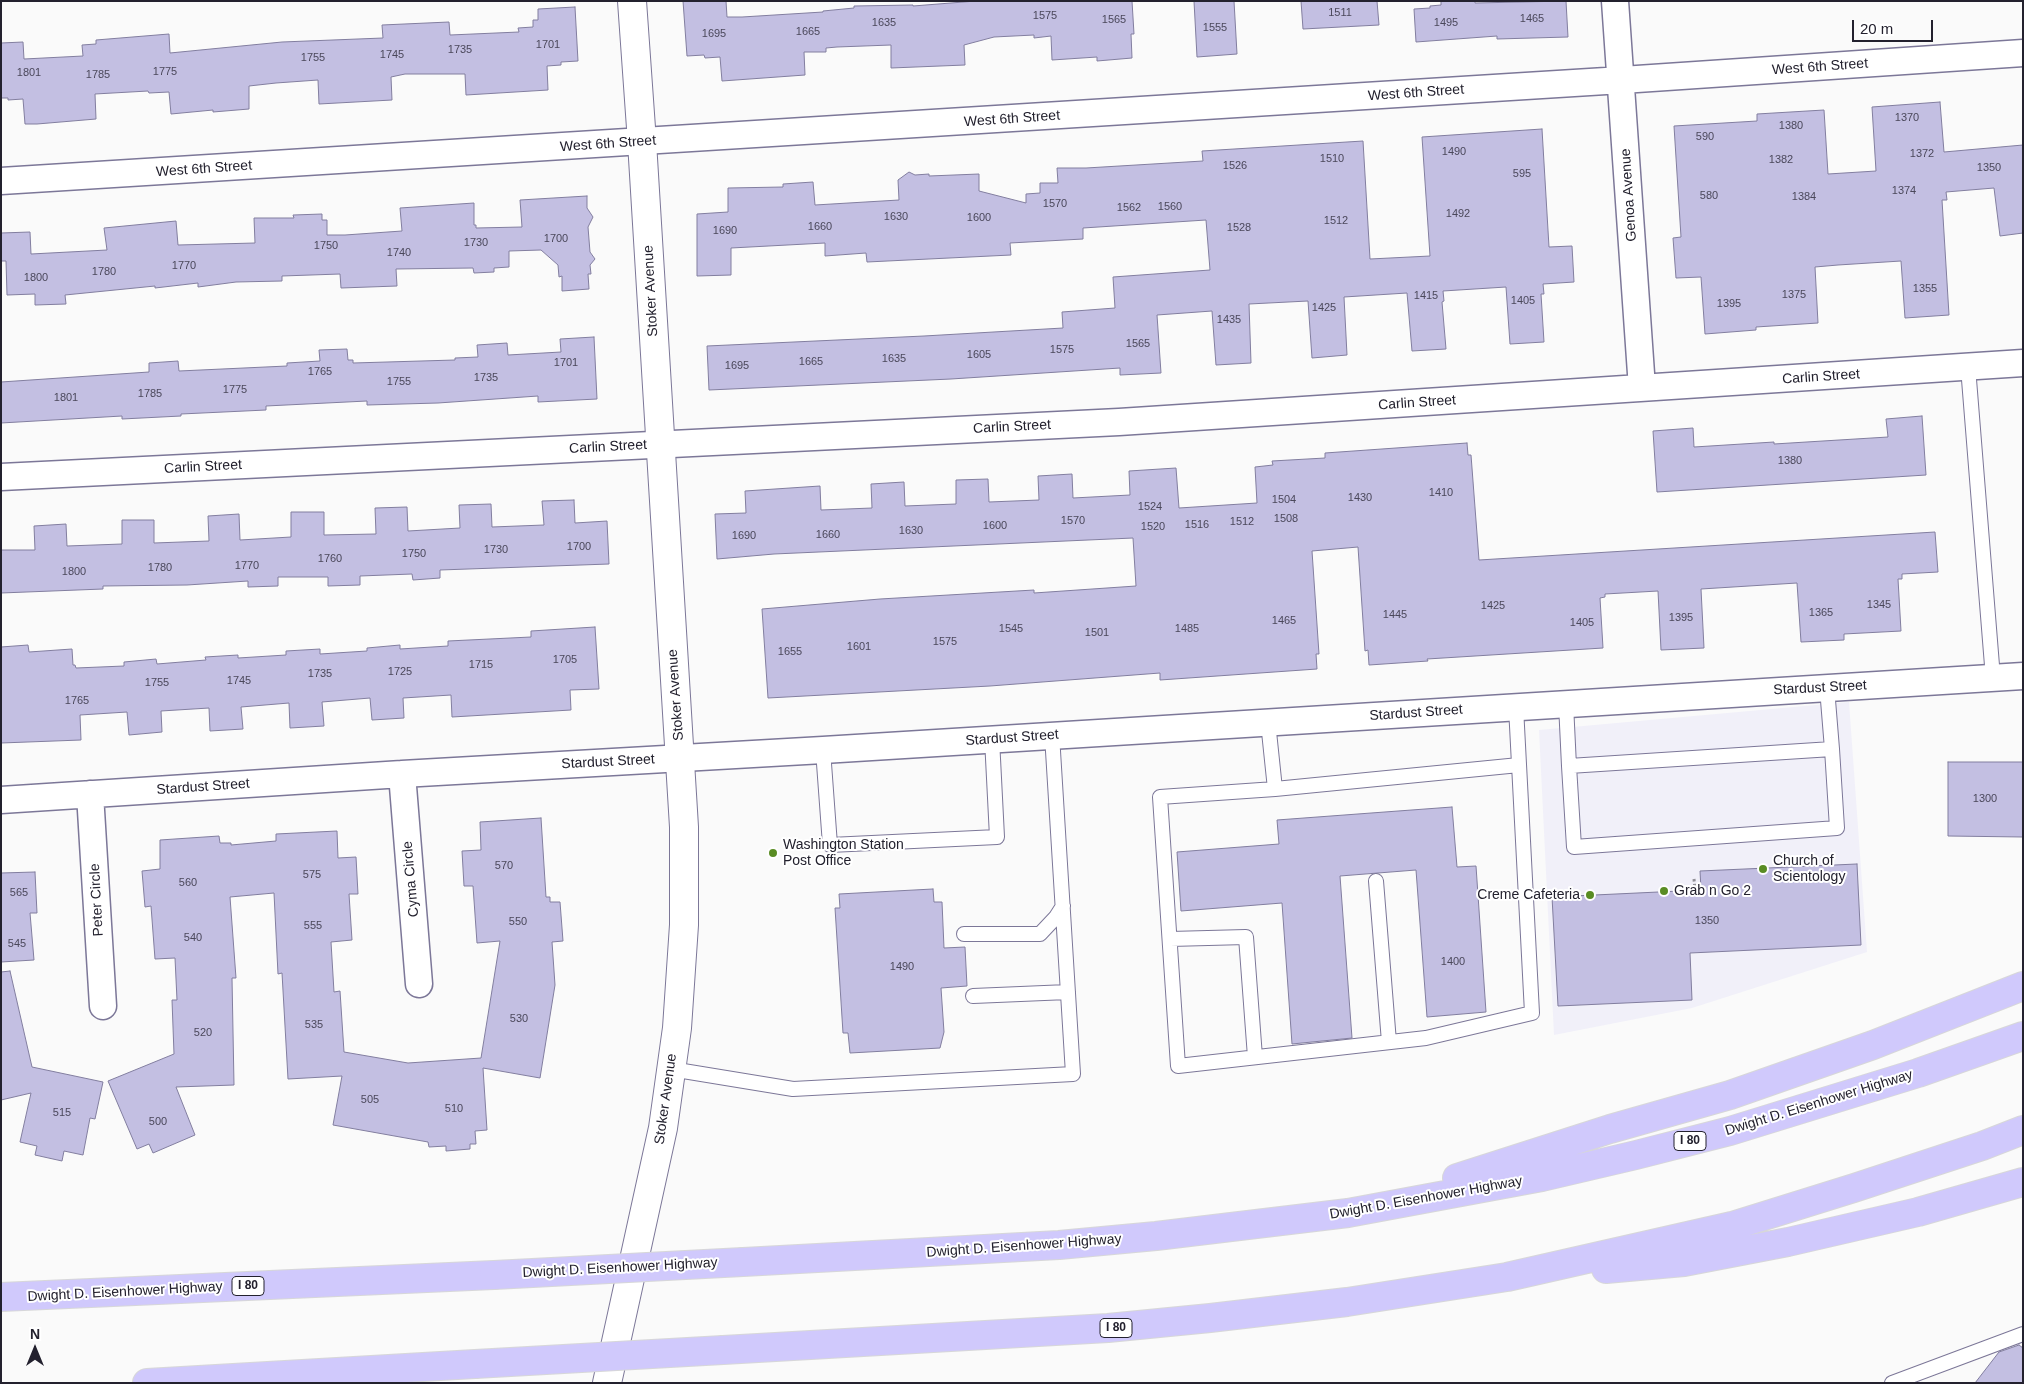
<!DOCTYPE html>
<style>
body{margin:0}
#map{position:relative;width:2024px;height:1384px;overflow:hidden;background:#fafafa;font-family:Arial,sans-serif}
canvas{display:block}
.frame{position:absolute;inset:0;border:2px solid #23212e;pointer-events:none}
.north{position:absolute;left:10px;top:1324px;width:50px;height:50px;-webkit-text-stroke:4px #fff;paint-order:stroke;rotate:0deg;font-size:14px;font-weight:700;line-height:20px;text-align:center;color:#23212e}
.north::after{content:'';display:block;margin:auto;width:18px;height:22px;background:#23212e;clip-path:polygon(50% 0,100% 100%,50% 72%,0 100%)}
.scale{position:absolute;left:1852px;top:20px;width:81px;height:22px;box-sizing:border-box;border:2px solid #23212e;border-top:0;padding-left:6px;font-size:15px;line-height:18px;white-space:nowrap;color:#23212e;-webkit-text-stroke:4px #fff;paint-order:stroke}
</style>
<div id="map">
<canvas width="2024" height="1384"></canvas>
<div class="frame"></div>
<div class="north">N</div>
<div class="scale">20 m</div>
</div>
<script>
const context = document.querySelector('canvas').getContext('2d');
context.lineJoin = 'round';
function fill(path, color) { context.fillStyle = color; context.fill(path, 'evenodd'); }
const poly = rows => new Path2D(rows.map(r => 'M' + r).join(''));
function stroke(path, color, width, dash) { context.strokeStyle = color; context.lineWidth = width; context.lineCap = dash ? 'butt' : 'round'; context.setLineDash(dash || []); context.stroke(path); }
function label(font, color, halo, rows, align = 'center') {
  context.font = font + ' Arial,sans-serif'; context.lineWidth = 4; context.setLineDash([]); context.textBaseline = 'middle'; context.strokeStyle = halo; context.fillStyle = color; for (const [text, x, y, turn = 0] of rows) {
    context.save(); context.translate(x, y); context.rotate((+turn || 0) * Math.PI / 180); context.textAlign = isNaN(turn) ? turn : align; if (halo) context.strokeText(text, 0, 0); context.fillText(text, 0, 0); context.restore();
  }
}
fill(poly([
 [1849,702,1867,952,1692,1008,1554,1035,1539,730]
]), '#f1f0f9');
const building = poly([
 [683,1,726,1,727,17,742,17,823,12,823,11,854,8,854,6,913,5,913,6,976,1,1132,1,1134,34,1131,34,1132,58,1097,61,1097,57,1052,60,1051,36,1034,38,1034,35,994,37,964,45,965,65,891,68,891,45,837,47,826,48,826,52,804,52,805,75,722,81,720,57,705,58,704,55,687,56,683,1],
 [1194,1,1234,1,1237,54,1197,57,1194,1],
 [1301,1,1377,1,1379,25,1303,29,1301,1],
 [1441,1,1475,1,1475,3,1566,1,1568,37,1497,39,1497,36,1416,42,1414,9,1430,8,1430,6,1441,5,1441,1],
 [575,7,578,61,561,62,561,65,547,66,548,90,466,95,465,74,405,74,391,77,392,100,319,104,318,80,276,83,249,86,249,109,213,112,213,110,171,114,169,92,149,93,148,91,95,94,96,119,37,124,25,124,23,99,8,100,8,98,1,98,1,43,23,42,24,59,83,56,82,45,96,44,96,40,169,34,170,53,282,42,383,38,382,25,449,22,450,35,519,32,518,28,533,27,533,20,538,20,538,9,575,7],
 [1940,102,1944,152,2023,145,2023,233,2000,236,1994,188,1946,192,1947,200,1942,200,1949,315,1905,318,1901,261,1838,265,1815,267,1818,323,1756,327,1756,330,1705,334,1701,277,1676,278,1673,238,1681,237,1674,126,1757,121,1757,114,1824,110,1828,174,1876,171,1872,107,1940,102],
 [1542,129,1549,247,1572,246,1574,282,1543,284,1544,294,1541,294,1544,342,1510,344,1506,287,1443,291,1444,301,1442,302,1446,349,1412,351,1407,293,1344,297,1347,355,1312,358,1308,301,1249,304,1251,363,1216,365,1212,311,1157,315,1161,373,1120,375,1120,368,951,379,709,390,707,346,924,336,1063,328,1062,312,1115,308,1113,277,1210,270,1206,220,1083,228,1083,239,1010,243,1011,255,867,262,866,253,825,256,825,243,731,248,731,275,697,276,697,214,728,212,728,188,783,187,783,184,813,182,815,205,899,200,898,180,909,172,915,175,929,174,929,176,979,174,979,191,1026,203,1026,194,1040,193,1040,183,1058,183,1057,168,1086,168,1203,161,1202,151,1363,141,1370,259,1430,256,1422,137,1542,129],
 [587,196,587,208,593,217,588,227,590,252,595,259,590,265,591,274,588,274,589,289,562,291,562,276,559,277,558,265,541,250,509,251,509,267,494,268,494,272,474,273,473,268,396,269,397,286,341,288,340,274,282,276,282,281,236,282,198,287,198,283,155,288,155,286,65,295,66,304,35,305,35,294,7,295,6,261,1,261,1,233,30,232,31,254,107,250,104,228,176,221,178,245,255,243,254,218,294,218,293,215,322,214,322,220,327,220,327,235,345,235,402,231,400,208,474,203,474,225,476,225,476,228,522,227,520,200,587,196],
 [594,337,597,399,538,402,538,396,438,403,367,405,367,401,266,406,266,410,181,414,181,416,122,419,122,416,1,423,1,382,149,372,149,363,178,361,179,371,287,366,287,363,320,361,319,350,347,349,348,360,353,360,353,363,455,360,455,358,478,357,477,345,507,343,508,355,561,352,560,339,594,337],
 [1922,416,1926,475,1657,492,1653,431,1693,428,1694,447,1774,442,1774,444,1888,437,1886,419,1922,416],
 [1467,443,1468,455,1471,455,1479,560,1935,532,1938,572,1902,574,1902,579,1898,579,1901,631,1844,634,1844,640,1801,642,1797,583,1701,589,1704,648,1661,650,1658,591,1605,594,1605,597,1600,598,1603,648,1427,659,1428,661,1369,665,1368,650,1365,651,1358,547,1312,551,1319,654,1316,654,1317,669,1160,680,1160,673,990,686,768,698,762,609,880,599,1034,590,1034,593,1136,586,1133,538,774,554,717,559,715,514,746,513,745,491,820,486,821,510,872,508,871,484,904,482,905,506,956,504,956,480,988,479,989,502,1039,500,1038,476,1072,474,1073,498,1130,495,1129,471,1176,468,1179,508,1257,503,1255,467,1273,465,1272,461,1325,458,1325,453,1467,443],
 [574,500,575,523,607,521,609,564,440,570,440,578,413,580,412,574,360,576,360,585,328,586,328,577,278,577,278,586,248,587,248,581,187,585,103,586,103,589,1,593,1,550,35,550,34,526,66,524,67,546,122,544,122,520,154,520,154,543,209,541,208,516,239,514,240,540,291,537,291,512,324,512,324,535,376,534,375,508,407,507,408,531,460,528,459,505,491,504,492,527,544,525,542,501,574,500],
 [595,627,599,689,570,690,571,710,452,717,451,695,403,698,404,718,372,720,370,698,322,702,324,726,290,728,289,703,241,707,243,729,210,731,209,708,161,711,162,732,129,735,127,712,80,715,81,740,1,743,1,647,28,645,29,652,72,649,73,665,75,665,76,668,124,666,124,662,156,659,157,664,206,660,205,657,238,655,238,658,286,655,286,651,320,649,320,654,367,651,367,648,400,645,400,649,448,646,448,641,531,637,531,631,595,627],
 [1948,762,2023,762,2023,837,1948,836,1948,762],
 [1452,807,1457,867,1476,866,1486,1012,1427,1017,1416,870,1340,876,1352,1038,1292,1044,1282,903,1181,911,1177,852,1279,844,1277,820,1452,807],
 [541,818,546,897,550,897,550,902,560,902,563,941,552,942,555,985,540,1078,483,1068,487,1130,475,1131,476,1144,470,1144,470,1149,446,1151,446,1146,429,1147,428,1142,333,1125,342,1076,288,1079,282,973,278,974,274,893,230,897,236,978,232,978,234,1085,176,1087,195,1135,153,1153,149,1144,137,1149,108,1081,174,1054,172,1000,177,1000,175,958,155,959,151,906,145,907,142,871,160,869,160,840,219,836,220,843,231,843,231,845,276,841,276,834,337,831,338,858,356,857,358,894,349,894,352,940,331,942,334,992,340,991,344,1052,408,1063,481,1058,500,941,477,943,473,886,464,886,462,851,481,850,480,822,541,818],
 [1857,864,1861,945,1690,953,1692,1000,1558,1006,1552,897,1701,890,1700,871,1857,864],
 [35,872,37,913,30,913,34,960,1,962,1,873,35,872],
 [933,889,934,902,942,902,944,948,965,947,967,986,941,988,944,1032,940,1048,850,1053,848,1033,843,1033,835,908,840,908,839,894,933,889],
 [10,971,32,1067,103,1082,95,1119,90,1118,83,1155,64,1151,62,1161,35,1155,37,1146,20,1142,31,1093,1,1100,1,972,10,971],
 [2019,1345,2023,1348,2023,1383,1975,1383,1999,1352,2019,1345]
]);
fill(building, '#c3bfe2');
stroke(building, '#827e9f', 1);
const service = poly([
 [1968,367,1993,678],
 [1566,704,1569,766,1832,749,1827,688],
 [1268,722,1275,789,1160,797,1178,1066,1426,1038,1532,1013,1516,707],
 [823,750,830,845,997,837,992,739],
 [1569,766,1574,847,1837,828,1832,749],
 [1275,789,1519,765],
 [1376,881,1389,1042],
 [964,934,1040,934,1056,917,1063,906],
 [1170,939,1246,937,1255,1057],
 [973,996,1068,992],
 [671,1069,793,1089,1073,1074,1052,735],
 [1892,1383,2023,1334]
]);
const minor = poly([
 [1615,1,1642,388],
 [1,181,1622,80,2023,53],
 [1,477,1119,422,2023,363],
 [402,774,419,984],
 [90,794,103,1006],
 [1,800,402,774,823,750,2023,676]
]);
const tertiary = poly([
 [607,1383,663,1128,677,1028,684,925,684,827,642,142,632,1]
]);
const motorway = poly([
 [1457,1178,1610,1129,1730,1095,1873,1045,2023,986],
 [743,1262,1059,1245,1156,1236,1348,1213,1542,1177,1636,1155,1730,1131,1918,1073,2023,1036],
 [1606,1269,1684,1262,1788,1242,1918,1212,2023,1182],
 [1,1297,494,1275],
 [723,1350,1108,1328,1210,1318,1347,1302,1507,1277,1732,1226,1854,1188,1982,1146,2023,1130],
 [147,1383,475,1364]
]);
stroke(service, '#7c7798', 16);
stroke(minor, '#7c7798', 29);
stroke(tertiary, '#7c7798', 30);
stroke(motorway, '#d7d7d9', 30);
stroke(poly([
 [1694,879,1695,890]
]), '#919096', 3, [2.5, 2.5]);
stroke(service, '#fff', 14);
stroke(minor, '#fff', 26);
stroke(tertiary, '#fff', 28);
stroke(motorway, '#d0c9fc', 28);
const motorwayBridge = poly([
 [494,1275,743,1262],
 [475,1364,723,1350]
]);
stroke(motorwayBridge, '#d7d7d9', 30, []);
stroke(motorwayBridge, '#d0c9fc', 28);
for (const [x, y, r, color] of [
 [773,853,5,"#598c23"],
 [1763,869,5,"#598c23"],
 [1664,891,5,"#598c23"],
 [1590,895,5,"#598c23"]
]) { const dot = new Path2D(); dot.arc(x, y, r, 0, 2 * Math.PI); context.fillStyle = color; context.fill(dot); stroke(dot, '#fff', 2); }
label('11px', '#4b485b', null, [
 ["1511",1340,13],
 ["1575",1045,16],
 ["1465",1532,19],
 ["1565",1114,20],
 ["1635",884,23],
 ["1495",1446,23],
 ["1555",1215,28],
 ["1665",808,32],
 ["1695",714,34],
 ["1701",548,45],
 ["1735",460,50],
 ["1745",392,55],
 ["1755",313,58],
 ["1775",165,72],
 ["1801",29,73],
 ["1785",98,75],
 ["1370",1907,118],
 ["1380",1791,126],
 ["590",1705,137],
 ["1490",1454,152],
 ["1372",1922,154],
 ["1510",1332,159],
 ["1382",1781,160],
 ["1526",1235,166],
 ["1350",1989,168],
 ["595",1522,174],
 ["1374",1904,191],
 ["580",1709,196],
 ["1384",1804,197],
 ["1570",1055,204],
 ["1560",1170,207],
 ["1562",1129,208],
 ["1492",1458,214],
 ["1630",896,217],
 ["1600",979,218],
 ["1512",1336,221],
 ["1660",820,227],
 ["1528",1239,228],
 ["1690",725,231],
 ["1700",556,239],
 ["1730",476,243],
 ["1750",326,246],
 ["1740",399,253],
 ["1770",184,266],
 ["1780",104,272],
 ["1800",36,278],
 ["1355",1925,289],
 ["1375",1794,295],
 ["1415",1426,296],
 ["1405",1523,301],
 ["1395",1729,304],
 ["1425",1324,308],
 ["1435",1229,320],
 ["1565",1138,344],
 ["1575",1062,350],
 ["1605",979,355],
 ["1635",894,359],
 ["1665",811,362],
 ["1701",566,363],
 ["1695",737,366],
 ["1765",320,372],
 ["1735",486,378],
 ["1755",399,382],
 ["1775",235,390],
 ["1785",150,394],
 ["1801",66,398],
 ["1380",1790,461],
 ["1410",1441,493],
 ["1430",1360,498],
 ["1504",1284,500],
 ["1524",1150,507],
 ["1508",1286,519],
 ["1570",1073,521],
 ["1512",1242,522],
 ["1516",1197,525],
 ["1600",995,526],
 ["1520",1153,527],
 ["1630",911,531],
 ["1660",828,535],
 ["1690",744,536],
 ["1700",579,547],
 ["1730",496,550],
 ["1750",414,554],
 ["1760",330,559],
 ["1770",247,566],
 ["1780",160,568],
 ["1800",74,572],
 ["1345",1879,605],
 ["1425",1493,606],
 ["1365",1821,613],
 ["1445",1395,615],
 ["1395",1681,618],
 ["1465",1284,621],
 ["1405",1582,623],
 ["1545",1011,629],
 ["1485",1187,629],
 ["1501",1097,633],
 ["1575",945,642],
 ["1601",859,647],
 ["1655",790,652],
 ["1705",565,660],
 ["1715",481,665],
 ["1725",400,672],
 ["1735",320,674],
 ["1745",239,681],
 ["1755",157,683],
 ["1765",77,701],
 ["1300",1985,799],
 ["570",504,866],
 ["575",312,875],
 ["560",188,883],
 ["565",19,893],
 ["1350",1707,921],
 ["550",518,922],
 ["555",313,926],
 ["540",193,938],
 ["545",17,944],
 ["1400",1453,962],
 ["1490",902,967],
 ["530",519,1019],
 ["535",314,1025],
 ["520",203,1033],
 ["505",370,1100],
 ["510",454,1109],
 ["515",62,1113],
 ["500",158,1122]
]);
for (const [x, y, w] of [
 [1690,1141,32],
 [248,1286,32],
 [1116,1328,32]
]) { const box = new Path2D(); box.roundRect(x - w / 2, y - 9.5, w, 19, 4); context.fillStyle = '#fff'; context.fill(box); stroke(box, '#23212e', 1); }
label('bold 12px', '#23212e', null, [
 ["I 80",1690,1141],
 ["I 80",248,1286],
 ["I 80",1116,1328]
]);
label('14px', '#23212e', '#fff', [
 ["West 6th Street",1820,67,-4],
 ["West 6th Street",1416,93,-4],
 ["West 6th Street",1012,119,-4],
 ["West 6th Street",608,144,-4],
 ["West 6th Street",204,169,-4],
 ["Genoa Avenue",1629,195,-94],
 ["Stoker Avenue",651,291,-93],
 ["Carlin Street",1821,377,-4],
 ["Carlin Street",1417,403,-4],
 ["Carlin Street",1012,427,-3],
 ["Carlin Street",608,447,-3],
 ["Carlin Street",203,467,-3],
 ["Stardust Street",1820,688,-3],
 ["Stoker Avenue",676,695,-94],
 ["Stardust Street",1416,713,-4],
 ["Stardust Street",1012,738,-4],
 ["Stardust Street",608,762,-3],
 ["Stardust Street",203,787,-4],
 ["Cyma Circle",411,879,-95],
 ["Peter Circle",97,900,-93],
 ["Stoker Avenue",666,1099,-82],
 ["Dwight D. Eisenhower Highway",1819,1103,-17],
 ["Dwight D. Eisenhower Highway",1426,1198,-10],
 ["Dwight D. Eisenhower Highway",1024,1246,-4],
 ["Dwight D. Eisenhower Highway",620,1268,-3],
 ["Dwight D. Eisenhower Highway",125,1292,-3]
]);
label('14px', '#23212e', '#fff', [
 ["Washington Station",783,845],
 ["Post Office",783,861],
 ["Church of",1773,861],
 ["Scientology",1773,877],
 ["Grab n Go 2",1674,891],
 ["Creme Cafeteria",1580,895,"right"]
], 'left');
</script>
